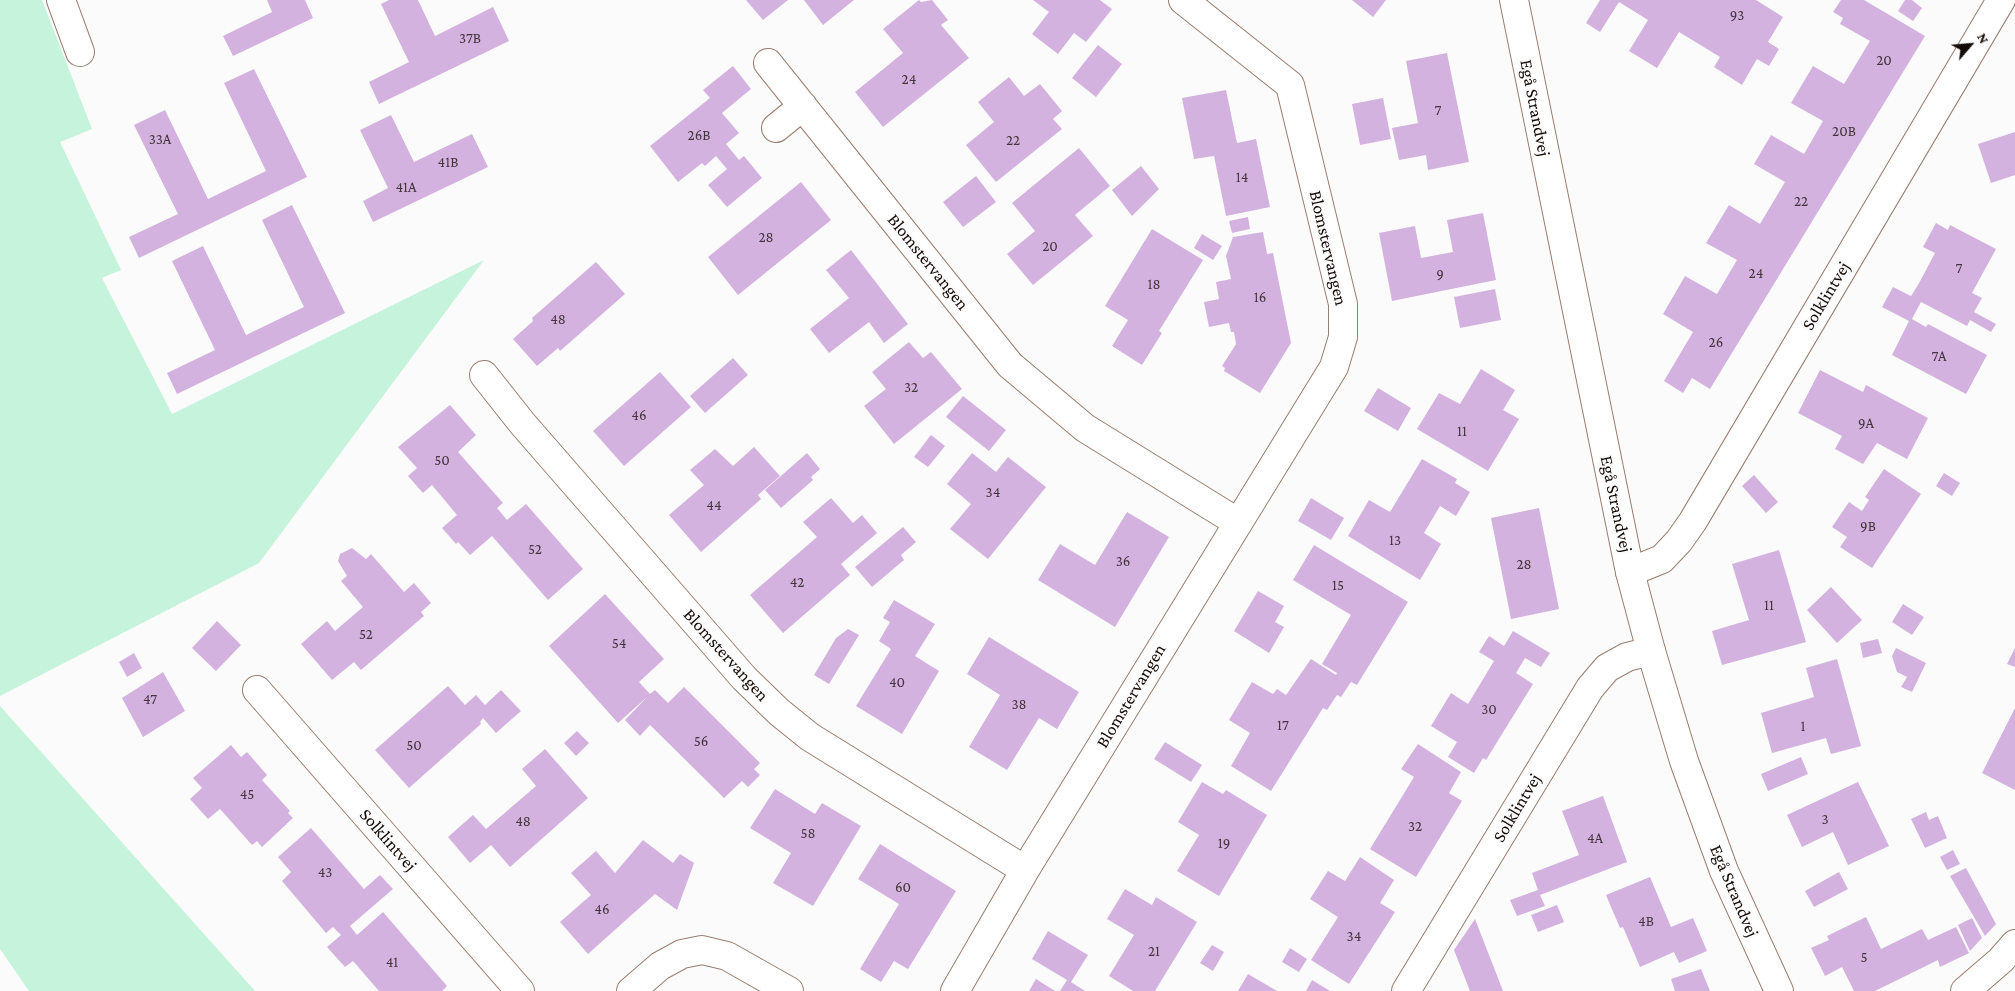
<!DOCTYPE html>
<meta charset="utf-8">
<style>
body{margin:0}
#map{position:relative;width:2015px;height:991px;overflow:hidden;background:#fbfbfb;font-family:"Crimson Pro",serif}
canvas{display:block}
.north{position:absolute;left:1945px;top:20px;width:50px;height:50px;-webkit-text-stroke:4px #fbfbfb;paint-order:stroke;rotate:63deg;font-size:14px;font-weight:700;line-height:20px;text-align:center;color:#140b06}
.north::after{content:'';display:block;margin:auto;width:18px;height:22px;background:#140b06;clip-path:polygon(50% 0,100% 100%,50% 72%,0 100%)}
</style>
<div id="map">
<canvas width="2015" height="991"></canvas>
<div class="north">N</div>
</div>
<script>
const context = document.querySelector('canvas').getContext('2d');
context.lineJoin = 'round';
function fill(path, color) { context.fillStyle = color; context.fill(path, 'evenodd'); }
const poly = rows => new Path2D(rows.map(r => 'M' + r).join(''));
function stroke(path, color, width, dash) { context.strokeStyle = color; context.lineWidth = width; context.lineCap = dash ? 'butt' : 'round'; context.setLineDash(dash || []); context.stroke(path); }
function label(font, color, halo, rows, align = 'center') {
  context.font = font + ' "Crimson Pro",serif'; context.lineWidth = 4.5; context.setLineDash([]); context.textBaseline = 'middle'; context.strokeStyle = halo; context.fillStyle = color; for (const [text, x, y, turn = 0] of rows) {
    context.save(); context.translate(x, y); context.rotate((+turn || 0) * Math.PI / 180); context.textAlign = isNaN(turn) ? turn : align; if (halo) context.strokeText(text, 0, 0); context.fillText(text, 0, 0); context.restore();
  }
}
fill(poly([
 [0,0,42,0,92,129,60,142,121,270,102,278,172,414,484,260,259,563,0,696],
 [0,706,255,991,29,991,0,949]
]), '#c5f3dc');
fill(poly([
 [267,0,305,0,313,18,233,56,223,36,272,12],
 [389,0,418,0,435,36,493,7,509,41,379,104,369,82,409,62,381,4],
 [746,0,788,0,763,20],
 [804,0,854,0,823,25],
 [919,0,921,2,932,0,948,20,941,25,969,58,883,127,855,92,903,53,883,29],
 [1033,0,1100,0,1112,9,1086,42,1074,33,1058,54,1032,34,1049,12],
 [1352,0,1386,0,1373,17],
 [1600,0,1756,0,1783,17,1768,42,1779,49,1769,66,1757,59,1742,85,1714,67,1720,57,1679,32,1657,68,1629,51,1648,20,1619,2,1600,32,1586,23],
 [1841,0,1864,0,1925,36,1710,389,1692,378,1683,393,1664,381,1693,332,1663,314,1685,276,1717,294,1737,260,1706,243,1729,205,1760,224,1785,182,1754,164,1771,135,1804,154,1823,121,1791,103,1813,66,1844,84,1870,41,1840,24,1843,18,1833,12],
 [1905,0,1912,0,1922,8,1913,21,1898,11],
 [1098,45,1122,64,1096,97,1072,78],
 [1447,53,1469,162,1428,170,1426,155,1399,160,1392,128,1418,123,1406,61],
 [733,66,751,89,722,113,739,133,726,144,739,160,744,156,762,178,727,207,708,185,727,169,716,156,705,166,702,163,678,182,650,146,710,98,703,90],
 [254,69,307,177,139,258,129,237,178,214,134,125,165,110,208,199,266,171,224,83],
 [1009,77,1024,96,1040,84,1062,111,1053,119,1062,129,996,182,966,145,994,122,978,102],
 [1226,90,1237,143,1256,139,1270,207,1226,216,1214,156,1194,159,1182,98],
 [1383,98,1391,139,1360,145,1352,104],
 [391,115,414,162,472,134,488,167,373,222,363,201,388,188,360,130],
 [2015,132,2015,175,1991,183,1978,144],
 [1079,148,1110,186,1075,215,1093,236,1033,285,1007,254,1035,231,1012,203],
 [1141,166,1159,189,1132,216,1112,190],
 [976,176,996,202,963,227,943,202],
 [801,182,831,220,738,295,708,257],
 [292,205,345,313,177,394,167,373,215,350,172,261,203,246,246,335,304,307,262,220],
 [1483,213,1496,280,1392,301,1379,233,1415,226,1421,258,1453,252,1447,220],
 [1248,217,1250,229,1232,233,1229,221],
 [1936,223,1948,230,1950,225,1996,249,1972,293,1982,298,1974,312,1996,324,1991,332,1970,320,1967,326,1921,302,1912,319,1926,327,1928,324,1987,355,1966,394,1892,355,1909,321,1882,307,1893,287,1911,296,1918,285,1935,253,1923,247],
 [1152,229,1203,260,1159,331,1162,333,1142,365,1112,346,1128,320,1105,306],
 [1263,232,1267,254,1273,253,1291,343,1260,393,1224,371,1225,368,1222,366,1236,344,1234,332,1231,332,1229,323,1209,327,1204,302,1219,299,1216,282,1231,279,1226,256,1233,237],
 [1202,234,1222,246,1213,260,1194,248],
 [851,250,908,324,884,343,869,322,829,353,810,329,849,298,826,270],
 [596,262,625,294,560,351,558,348,537,366,513,339,533,321,532,318],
 [1495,289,1501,320,1460,328,1454,297],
 [909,342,923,358,931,352,962,389,894,444,864,406,886,389,872,372],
 [733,358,748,375,705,413,690,396],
 [1481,369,1515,390,1503,410,1519,419,1488,471,1417,429,1439,393,1460,404],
 [1820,370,1863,392,1866,385,1928,418,1907,459,1877,443,1863,464,1835,449,1842,436,1798,413],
 [660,372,691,407,624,466,593,431],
 [1378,388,1411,408,1398,431,1364,411],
 [963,396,1006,430,989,451,946,417],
 [450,405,476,435,458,452,503,503,497,508,507,520,526,504,583,569,548,600,492,536,470,555,458,542,456,544,442,528,457,515,432,485,423,493,408,476,417,468,398,447],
 [931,435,945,446,928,467,914,457],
 [754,447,780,476,758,495,761,499,701,552,669,515,704,485,690,470,715,449,733,466],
 [807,453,820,469,811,477,813,480,781,508,765,490],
 [972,453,996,472,1008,457,1046,487,988,559,950,529,971,504,947,484],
 [1422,459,1457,479,1455,483,1470,492,1456,516,1440,506,1424,533,1441,544,1420,580,1348,536,1369,500,1390,512],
 [1884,469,1921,494,1872,568,1840,547,1847,537,1832,527,1849,502,1862,511,1869,500,1865,497],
 [1944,473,1960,483,1952,496,1936,486],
 [1754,475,1778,502,1766,513,1742,486],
 [831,498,853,523,862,515,877,533,841,564,850,575,783,633,750,595,817,537,803,522],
 [1311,498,1344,518,1331,540,1298,521],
 [1539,508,1559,609,1511,619,1491,518],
 [1127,512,1169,537,1115,627,1038,580,1060,544,1095,565],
 [903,527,916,542,901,555,904,560,872,587,855,567],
 [1314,545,1408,602,1357,685,1351,682,1341,697,1337,695,1327,710,1323,708,1271,791,1231,766,1250,733,1229,720,1252,682,1273,694,1277,689,1286,695,1311,659,1336,675,1337,673,1322,664,1351,615,1293,580],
 [352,548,366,559,371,554,404,592,414,583,431,603,421,612,424,616,361,670,354,662,332,680,301,644,327,621,335,631,363,607,341,581,347,576,338,561,340,554],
 [1779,550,1806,642,1722,665,1712,631,1749,620,1732,564],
 [1831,587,1862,620,1837,643,1807,610],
 [1258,591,1284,606,1275,622,1284,627,1269,653,1234,631],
 [605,594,664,659,639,682,650,694,655,690,668,703,684,687,760,763,754,769,760,775,748,787,742,781,724,798,650,725,640,736,625,720,647,697,618,723,549,646],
 [894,600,935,624,915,656,939,671,902,734,856,706,891,649,879,641,890,622,883,618],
 [1903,604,1924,617,1912,635,1892,622],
 [217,621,241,645,216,671,192,648],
 [848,629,859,635,829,684,814,675,836,638],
 [1513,631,1550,653,1541,667,1525,658,1516,673,1533,684,1486,760,1483,758,1474,773,1448,757,1457,742,1431,726,1451,693,1468,704,1494,661,1479,652,1489,636,1504,646],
 [989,637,1079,692,1057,729,1039,718,1007,770,969,747,1000,695,967,674],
 [1878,639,1882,653,1863,658,1860,643],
 [1896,648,1926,663,1912,692,1901,687,1907,677,1897,672,1892,656],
 [2015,648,2015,667,2007,664],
 [134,653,142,668,127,677,119,662],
 [1837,659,1861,746,1831,754,1826,738,1772,753,1761,713,1814,697,1806,668],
 [163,672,185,711,143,737,122,698],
 [448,686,465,705,476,695,485,705,501,690,521,711,496,733,483,718,480,722,481,724,409,788,375,750],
 [2015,708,2015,790,1982,773],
 [577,731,589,743,576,756,564,743],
 [1165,742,1202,765,1191,782,1154,759],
 [1418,744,1461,772,1449,793,1462,801,1416,877,1370,849,1414,777,1401,769],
 [231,745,241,757,247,752,267,775,262,780,290,811,288,813,293,818,262,847,257,841,252,845,220,809,208,819,190,799,202,788,193,778],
 [545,749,588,798,510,867,491,845,470,863,448,837,473,815,486,829,536,786,522,769],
 [1801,757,1808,774,1768,791,1761,774],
 [1202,782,1223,794,1226,790,1267,815,1219,896,1177,871,1199,835,1178,822],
 [1858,782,1889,846,1848,865,1833,832,1802,847,1787,815],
 [775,789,815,814,822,803,861,826,813,906,773,883,791,853,750,828],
 [1603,796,1627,862,1540,895,1545,906,1517,916,1510,900,1538,890,1532,873,1579,855,1562,811],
 [1926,812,1929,820,1938,816,1947,838,1925,848,1911,819],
 [311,828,364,889,380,875,393,889,350,926,357,935,383,912,447,986,442,991,379,991,353,961,345,967,327,947,341,935,333,927,326,933,282,881,291,872,278,857],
 [643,840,673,863,680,854,694,863,677,910,655,894,588,954,560,922,591,895,571,873,596,851,615,873],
 [880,844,956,891,908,969,894,961,881,982,860,969,899,904,858,879],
 [1953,850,1960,864,1947,870,1940,857],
 [1360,857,1394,880,1380,903,1395,912,1349,984,1311,960,1338,917,1310,899,1328,871,1345,881],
 [1966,868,1996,924,1985,936,1950,876],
 [1839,872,1848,889,1814,907,1805,891],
 [1650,877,1671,927,1693,918,1707,951,1679,963,1674,952,1640,967,1623,927,1620,928,1606,895],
 [1125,889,1152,905,1156,897,1197,922,1155,991,1133,991,1109,976,1134,935,1107,919],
 [1557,905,1564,922,1538,932,1531,915],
 [1866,917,1881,949,1922,929,1928,940,1956,927,1969,953,1940,967,1938,960,1875,991,1854,991,1842,967,1825,976,1811,948,1829,940,1827,936],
 [1972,918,1982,938,1970,951,1958,925],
 [1475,919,1503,991,1470,991,1454,950],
 [1048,931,1088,955,1071,982,1085,991,1060,991,1067,980,1032,959],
 [1212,945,1224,952,1213,971,1200,963],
 [1290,948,1307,959,1299,972,1282,962],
 [1701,969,1710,991,1675,991,1671,979],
 [1248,974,1277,991,1238,991],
 [1036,979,1055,991,1029,991],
 [1312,980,1330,991,1306,991]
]), '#d4b2e0');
const minor = poly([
 [61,0,80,52],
 [768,63,1010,365,1085,428,1237,522],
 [776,128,803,106],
 [484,375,522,423,744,678,779,712,810,737,1025,870],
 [1630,572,1662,559,1679,541,1693,521,2001,0],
 [257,690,520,991],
 [631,991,660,966,682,954,702,950,727,956,789,991],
 [955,991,1025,870,1334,367,1343,337,1343,304,1290,85,1183,0],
 [1406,991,1590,688,1607,668,1627,657,1651,651],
 [1965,991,2001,960,2015,944]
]);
const tertiary = poly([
 [1514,0,1630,572,1651,651,1684,761,1724,871,1779,991]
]);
stroke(minor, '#997d6f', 30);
stroke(tertiary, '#997d6f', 30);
stroke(minor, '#fff', 28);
stroke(tertiary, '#fff', 28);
label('15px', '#44353c', null, [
 ["93",1737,15],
 ["37B",470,38],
 ["20",1884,60],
 ["24",909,79],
 ["7",1438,110],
 ["20B",1844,131],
 ["26B",699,135],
 ["33A",160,139],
 ["22",1013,140],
 ["41B",448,162],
 ["14",1242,177],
 ["41A",406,187],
 ["22",1801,201],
 ["28",766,237],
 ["20",1050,246],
 ["7",1959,268],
 ["24",1756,273],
 ["9",1440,274],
 ["18",1154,284],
 ["16",1260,297],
 ["48",558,319],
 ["26",1716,342],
 ["7A",1939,356],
 ["32",911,387],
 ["46",639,415],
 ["9A",1866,423],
 ["11",1462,431],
 ["50",442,460],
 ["34",993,492],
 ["44",714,505],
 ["9B",1868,526],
 ["13",1395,540],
 ["52",535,549],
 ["36",1123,561],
 ["28",1524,564],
 ["42",797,582],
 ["15",1338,585],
 ["11",1769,605],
 ["52",366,634],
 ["54",619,643],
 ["40",897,682],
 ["47",150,699],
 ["38",1019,704],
 ["30",1489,709],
 ["17",1283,725],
 ["1",1803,726],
 ["56",701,741],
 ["50",414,745],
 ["45",247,794],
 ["3",1825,819],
 ["48",523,821],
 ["32",1415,826],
 ["58",808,833],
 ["4A",1595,838],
 ["19",1224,843],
 ["43",325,872],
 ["60",903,887],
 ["46",602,909],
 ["4B",1646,921],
 ["34",1354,936],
 ["21",1154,951],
 ["5",1864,957],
 ["41",392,962]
]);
label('18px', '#140b06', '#fbfbfb', [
 ["Egå Strandvej",1535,108,79],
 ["Blomstervangen",1328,248,77],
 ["Blomstervangen",928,262,51],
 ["Solklintvej",1826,296,-59],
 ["Egå Strandvej",1616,504,78],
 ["Blomstervangen",726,655,48],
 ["Blomstervangen",1131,696,-59],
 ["Solklintvej",1517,808,-59],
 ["Solklintvej",388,840,49],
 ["Egå Strandvej",1734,891,67]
]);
</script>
